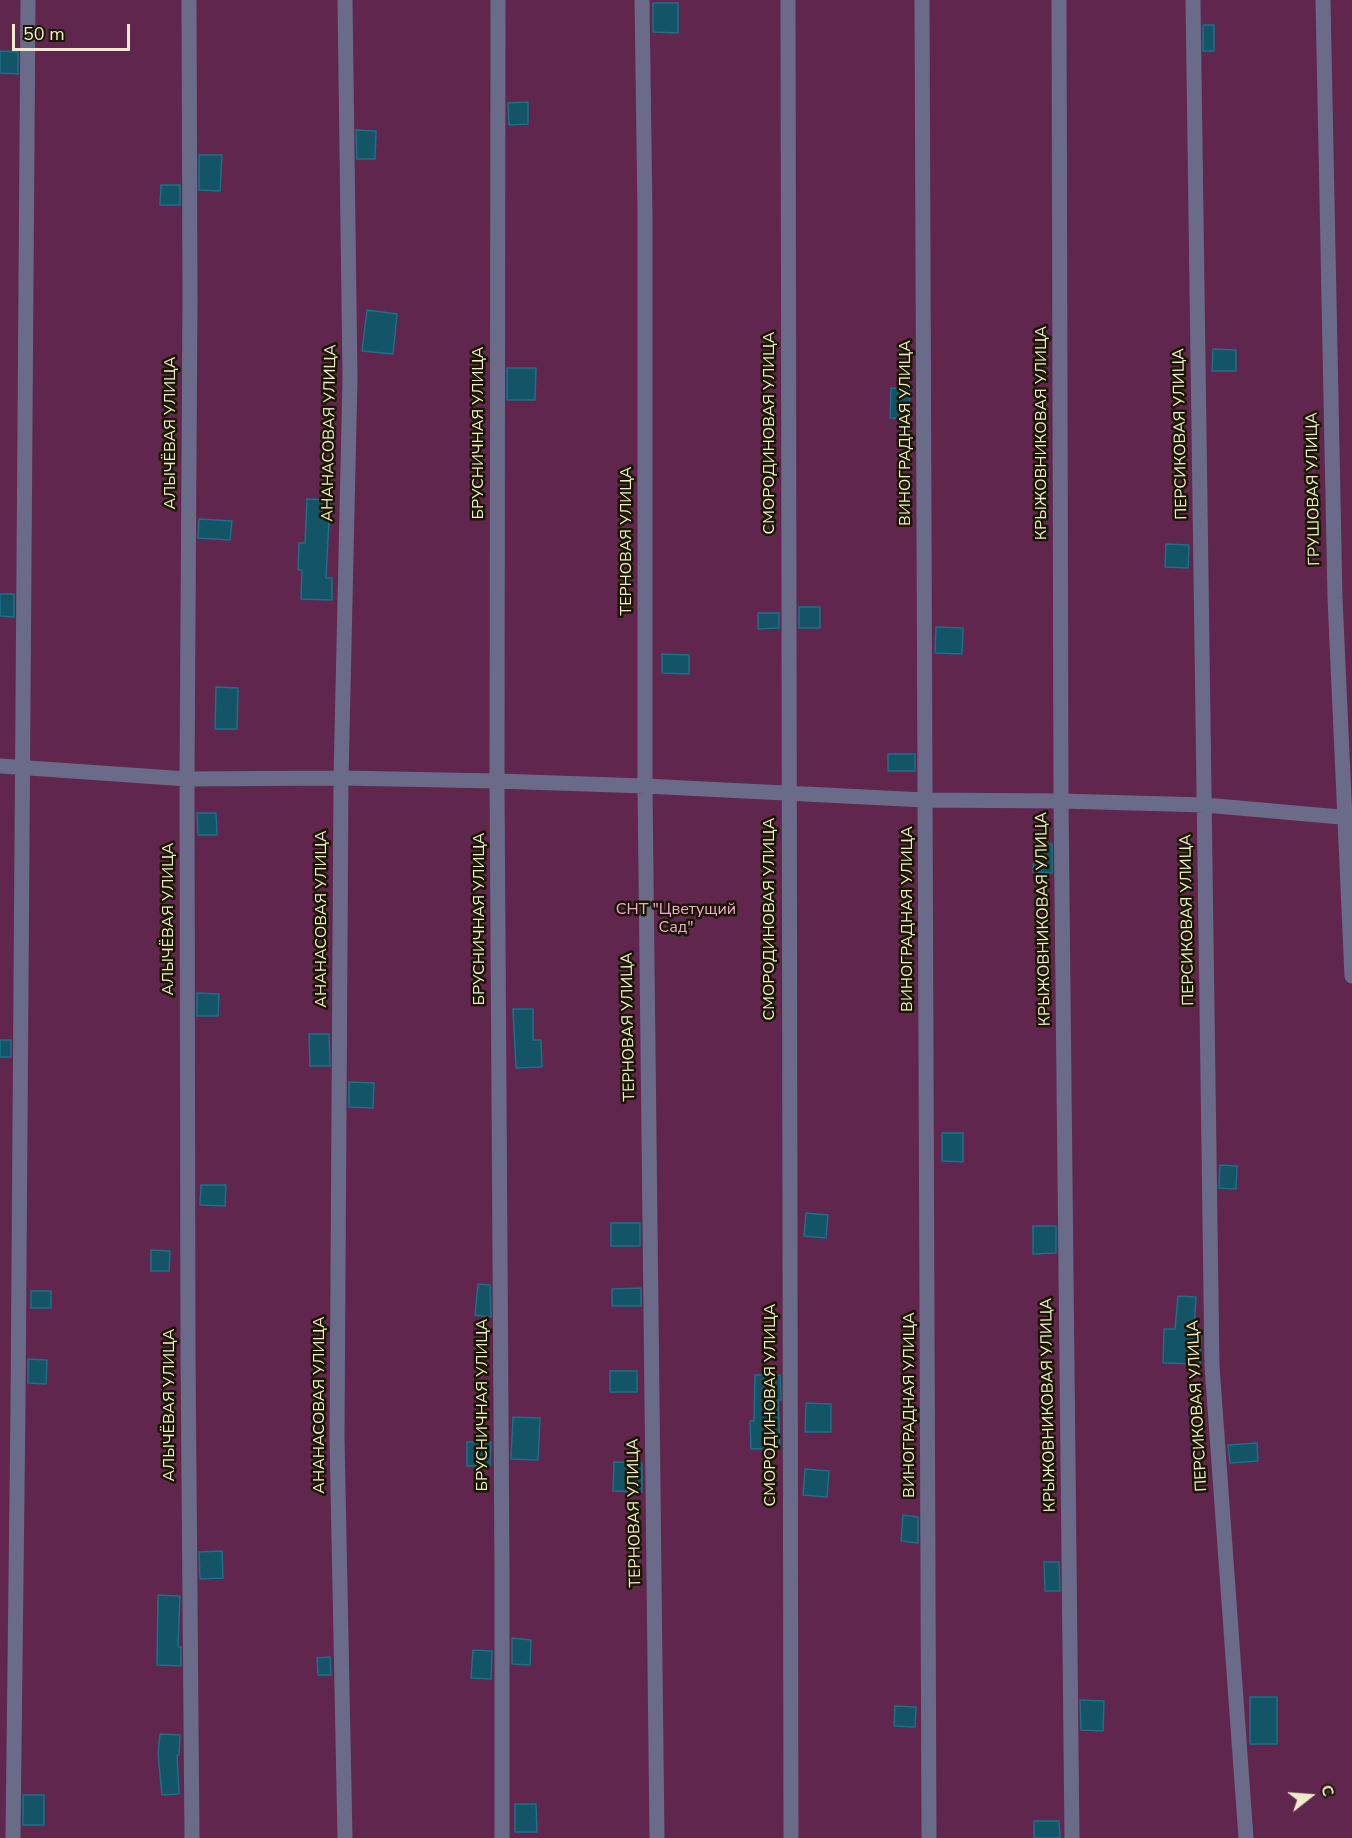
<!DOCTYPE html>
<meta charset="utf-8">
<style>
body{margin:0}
#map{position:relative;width:1352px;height:1838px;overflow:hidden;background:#332f0c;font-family:"Nunito Sans",sans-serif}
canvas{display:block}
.north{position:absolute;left:1280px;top:1766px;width:60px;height:60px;-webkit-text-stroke:4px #1a1700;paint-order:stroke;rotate:73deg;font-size:16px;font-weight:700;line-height:24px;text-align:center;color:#efeccb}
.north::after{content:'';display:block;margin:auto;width:21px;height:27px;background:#efeccb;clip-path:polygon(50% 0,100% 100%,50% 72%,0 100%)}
.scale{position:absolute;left:12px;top:24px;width:118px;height:27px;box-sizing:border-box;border:3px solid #efeccb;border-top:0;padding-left:8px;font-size:18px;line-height:21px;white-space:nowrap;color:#efeccb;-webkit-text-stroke:4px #1a1700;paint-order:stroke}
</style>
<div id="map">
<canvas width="1352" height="1838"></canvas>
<div class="north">С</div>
<div class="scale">50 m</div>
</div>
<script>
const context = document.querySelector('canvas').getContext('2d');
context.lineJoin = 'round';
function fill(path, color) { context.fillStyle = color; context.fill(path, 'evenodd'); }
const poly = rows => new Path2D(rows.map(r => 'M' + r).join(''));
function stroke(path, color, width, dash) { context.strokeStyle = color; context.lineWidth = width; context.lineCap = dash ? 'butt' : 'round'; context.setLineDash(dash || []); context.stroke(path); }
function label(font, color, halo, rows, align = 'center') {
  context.font = font + ' "Nunito Sans",sans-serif'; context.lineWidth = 5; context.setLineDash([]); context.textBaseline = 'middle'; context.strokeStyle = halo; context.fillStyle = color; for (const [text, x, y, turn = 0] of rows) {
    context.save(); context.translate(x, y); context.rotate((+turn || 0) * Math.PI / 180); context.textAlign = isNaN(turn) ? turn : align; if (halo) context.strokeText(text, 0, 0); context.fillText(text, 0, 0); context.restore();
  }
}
fill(poly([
 [0,0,1352,0,1352,1838,0,1838]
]), '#60264d');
const building = poly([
 [653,3,678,3,678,33,653,32,653,3],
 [1203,25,1214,25,1214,51,1203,51,1203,25],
 [0,51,18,52,18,74,0,73,0,51],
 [528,102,528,124,509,125,508,103,528,102],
 [356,130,376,131,375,159,357,159,356,130],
 [199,155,222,155,220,191,199,190,199,155],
 [161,185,180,185,180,205,160,205,161,185],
 [367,310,397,314,393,354,362,351,367,310],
 [1213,349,1236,350,1236,371,1212,371,1213,349],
 [507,368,536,368,535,400,507,400,507,368],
 [891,388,910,389,909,419,890,418,891,388],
 [307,499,330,500,326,578,332,578,332,600,301,599,302,570,298,570,299,543,305,543,307,499],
 [199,519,232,521,230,540,198,538,199,519],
 [1166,544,1189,545,1188,568,1165,567,1166,544],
 [0,594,14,594,14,617,0,616,0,594],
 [799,607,820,607,820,628,799,628,799,607],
 [758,613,779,613,779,628,758,629,758,613],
 [936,627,963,628,962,654,935,653,936,627],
 [662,654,689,655,689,674,662,673,662,654],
 [216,687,238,688,237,729,215,729,216,687],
 [888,754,915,754,915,771,888,771,888,754],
 [197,813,216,813,217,835,198,835,197,813],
 [1035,843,1052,844,1052,873,1033,872,1035,843],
 [197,993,219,994,218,1016,197,1016,197,993],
 [513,1009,533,1009,533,1040,541,1040,542,1067,516,1068,513,1009],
 [309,1034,329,1034,330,1066,310,1066,309,1034],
 [0,1040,11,1040,11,1057,0,1057,0,1040],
 [349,1082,374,1083,373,1108,349,1107,349,1082],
 [942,1133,963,1133,963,1162,942,1161,942,1133],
 [1220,1165,1237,1166,1236,1189,1219,1188,1220,1165],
 [201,1185,226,1185,225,1206,200,1205,201,1185],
 [806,1213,828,1215,826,1238,804,1236,806,1213],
 [611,1223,640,1223,640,1246,611,1246,611,1223],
 [1033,1226,1056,1226,1056,1253,1033,1254,1033,1226],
 [151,1250,170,1251,169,1271,151,1271,151,1250],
 [478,1284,490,1285,491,1317,475,1315,478,1284],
 [641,1288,641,1306,612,1306,612,1289,641,1288],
 [31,1291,51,1291,51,1308,31,1308,31,1291],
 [1178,1296,1196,1297,1194,1330,1201,1330,1200,1364,1163,1363,1164,1329,1175,1329,1178,1296],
 [28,1359,47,1360,46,1384,28,1383,28,1359],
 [610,1371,637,1371,637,1392,610,1392,610,1371],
 [755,1375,780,1375,781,1400,778,1400,780,1448,751,1449,750,1421,754,1421,755,1375],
 [806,1403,831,1404,831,1432,805,1432,806,1403],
 [513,1417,540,1418,538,1460,511,1459,513,1417],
 [467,1442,491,1442,490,1466,467,1466,467,1442],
 [1257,1443,1258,1461,1230,1463,1228,1445,1257,1443],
 [614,1462,642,1463,642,1492,613,1491,614,1462],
 [805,1469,829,1471,827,1497,803,1495,805,1469],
 [903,1515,918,1517,918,1543,901,1541,903,1515],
 [222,1551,223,1578,200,1579,199,1552,222,1551],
 [1044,1562,1059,1562,1060,1591,1045,1591,1044,1562],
 [158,1595,180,1596,178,1647,181,1647,181,1666,157,1665,158,1595],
 [512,1638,531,1640,530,1665,512,1664,512,1638],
 [473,1650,492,1651,491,1679,471,1678,473,1650],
 [330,1657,331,1675,318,1675,317,1658,330,1657],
 [1250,1697,1277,1697,1277,1744,1250,1744,1250,1697],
 [1080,1700,1104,1701,1103,1731,1081,1730,1080,1700],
 [895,1706,916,1707,915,1727,894,1726,895,1706],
 [160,1734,180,1735,179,1755,177,1755,179,1794,162,1795,158,1753,160,1734],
 [23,1795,44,1795,44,1825,23,1825,23,1795],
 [515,1804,536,1804,537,1832,515,1832,515,1804],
 [1034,1821,1059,1821,1060,1838,1034,1838,1034,1821]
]);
fill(building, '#135467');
stroke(building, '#1a718a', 1.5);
stroke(poly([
 [189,0,190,299,187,779,188,1357,192,1838],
 [345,0,350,378,341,778,337,1438,345,1838],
 [498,0,497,781,502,1569,502,1838],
 [642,0,645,214,645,786,657,1838],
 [788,0,791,1838],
 [922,0,929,1838],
 [1059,0,1061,801,1072,1838],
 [1193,0,1212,1366,1246,1838],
 [1323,0,1335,598,1352,976],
 [0,766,187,779,341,778,497,781,645,786,925,800,1061,801,1205,805,1352,818],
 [13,1838,18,1406,28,0]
]), '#6a6b89', 15);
label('16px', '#efeccb', '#1a1700', [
 ["АЛЫЧЁВАЯ УЛИЦА",171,433,-90],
 ["АНАНАСОВАЯ УЛИЦА",330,433,-89],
 ["БРУСНИЧНАЯ УЛИЦА",479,433,-90],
 ["СМОРОДИНОВАЯ УЛИЦА",770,433,-90],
 ["ВИНОГРАДНАЯ УЛИЦА",906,433,-90],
 ["КРЫЖОВНИКОВАЯ УЛИЦА",1042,433,-90],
 ["ПЕРСИКОВАЯ УЛИЦА",1181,434,-91],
 ["ГРУШОВАЯ УЛИЦА",1314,489,-91],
 ["ТЕРНОВАЯ УЛИЦА",627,541,-90],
 ["АЛЫЧЁВАЯ УЛИЦА",169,919,-90],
 ["АНАНАСОВАЯ УЛИЦА",322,919,-90],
 ["БРУСНИЧНАЯ УЛИЦА",480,919,-90],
 ["СМОРОДИНОВАЯ УЛИЦА",770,919,-90],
 ["ВИНОГРАДНАЯ УЛИЦА",908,919,-90],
 ["КРЫЖОВНИКОВАЯ УЛИЦА",1044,919,-91],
 ["ПЕРСИКОВАЯ УЛИЦА",1188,920,-91],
 ["ТЕРНОВАЯ УЛИЦА",629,1027,-91],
 ["АЛЫЧЁВАЯ УЛИЦА",170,1405,-90],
 ["АНАНАСОВАЯ УЛИЦА",320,1405,-90],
 ["БРУСНИЧНАЯ УЛИЦА",483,1405,-90],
 ["СМОРОДИНОВАЯ УЛИЦА",771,1405,-90],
 ["ВИНОГРАДНАЯ УЛИЦА",910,1405,-90],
 ["КРЫЖОВНИКОВАЯ УЛИЦА",1049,1405,-91],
 ["ПЕРСИКОВАЯ УЛИЦА",1198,1406,-93],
 ["ТЕРНОВАЯ УЛИЦА",635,1513,-91]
]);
label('16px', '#f5a8d7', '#1a1700', [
 ["СНТ \"Цветущий",676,910],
 ["Сад\"",676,928]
]);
</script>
